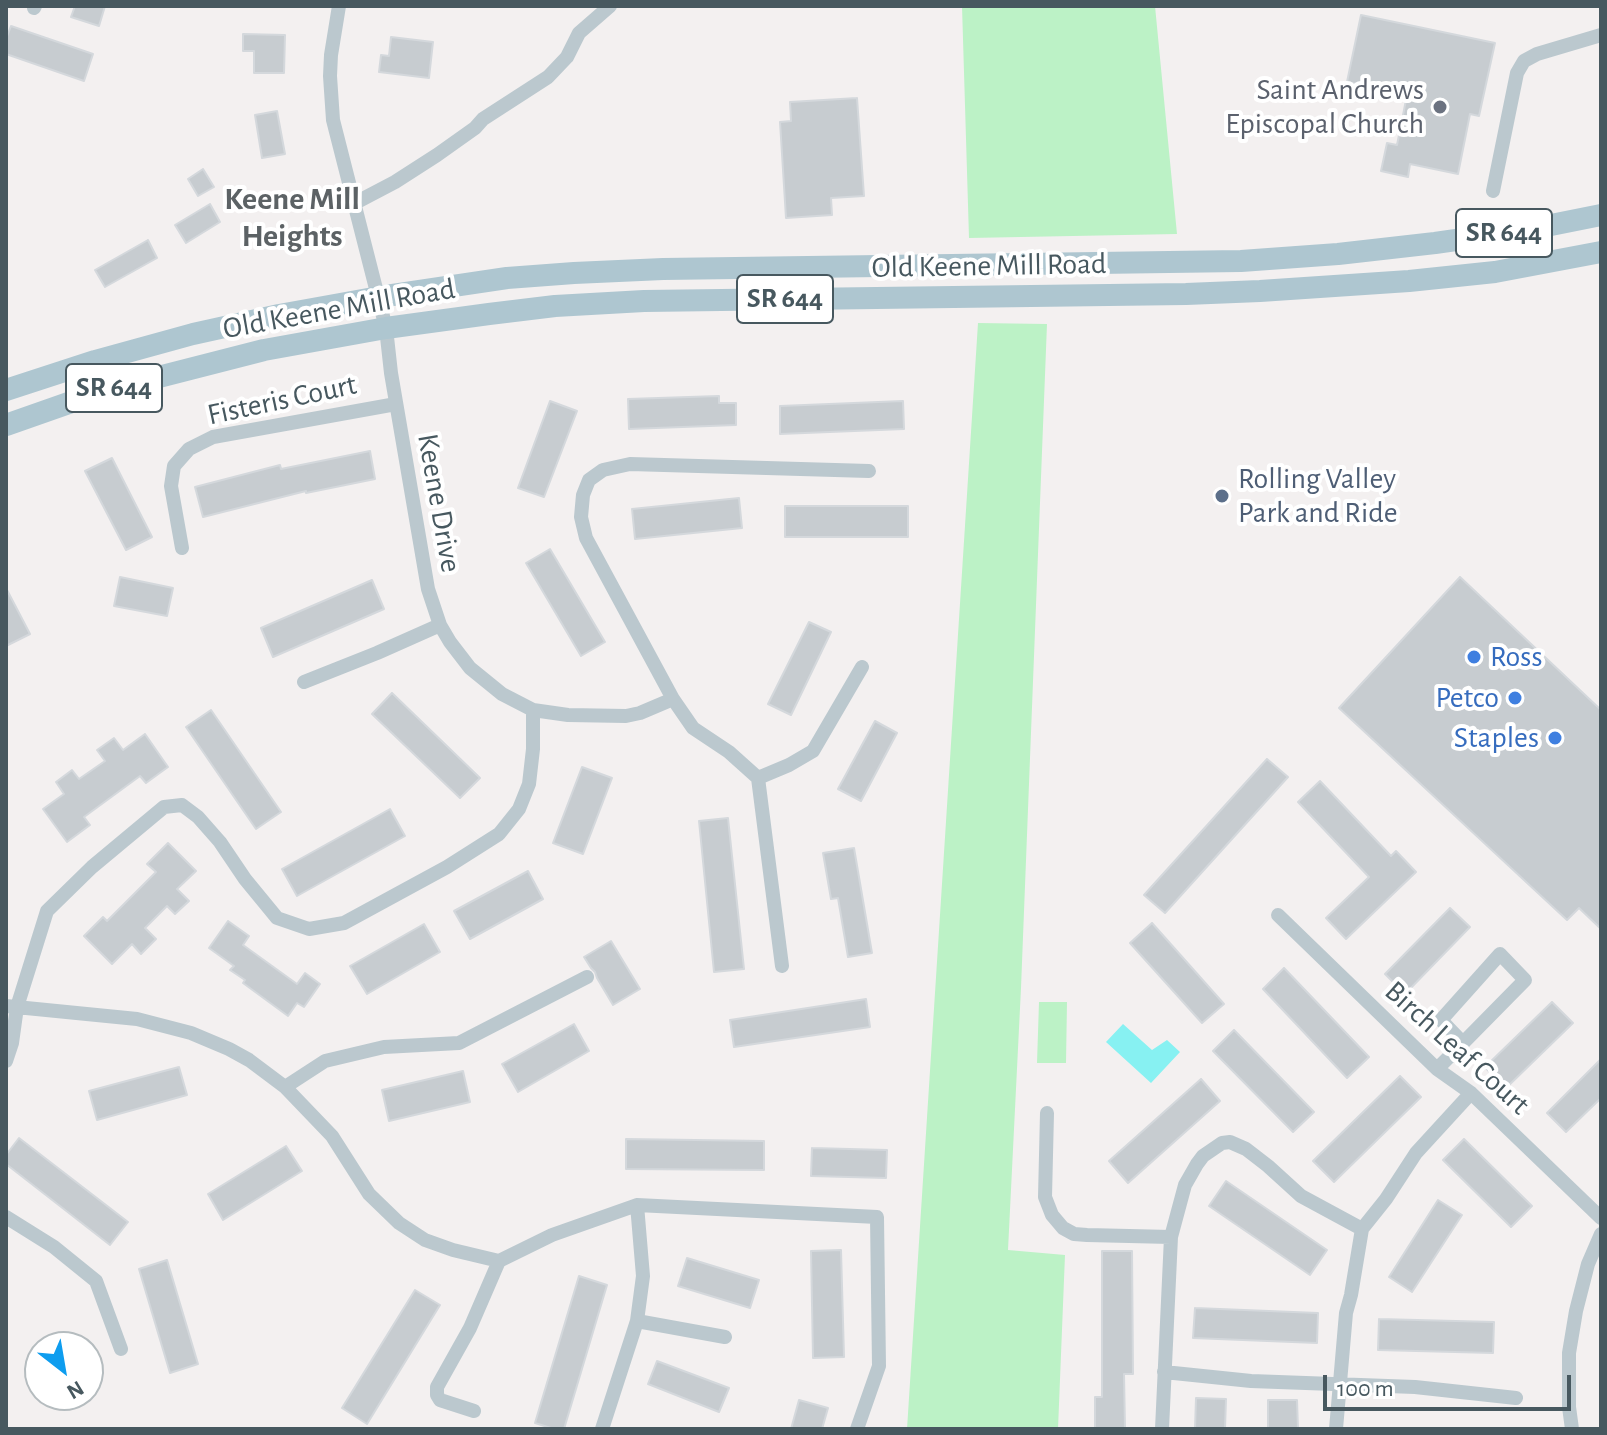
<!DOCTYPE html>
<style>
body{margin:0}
#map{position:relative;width:1607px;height:1435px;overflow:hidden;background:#f3f0f0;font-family:"Alegreya Sans",sans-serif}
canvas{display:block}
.frame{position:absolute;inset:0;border:8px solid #47585f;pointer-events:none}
.north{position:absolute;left:24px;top:1331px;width:80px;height:80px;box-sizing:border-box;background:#fff;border:2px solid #b5bcbf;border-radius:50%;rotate:149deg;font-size:22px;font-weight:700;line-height:32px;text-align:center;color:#47585f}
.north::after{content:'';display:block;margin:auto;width:28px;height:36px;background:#0e9def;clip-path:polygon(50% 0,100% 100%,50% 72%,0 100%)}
.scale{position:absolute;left:1323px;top:1375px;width:248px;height:36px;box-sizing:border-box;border:4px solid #47585f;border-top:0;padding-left:10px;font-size:24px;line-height:28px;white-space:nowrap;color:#47585f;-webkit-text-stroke:6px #fff;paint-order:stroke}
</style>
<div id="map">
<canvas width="1607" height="1435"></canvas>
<div class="frame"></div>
<div class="north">N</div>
<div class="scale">100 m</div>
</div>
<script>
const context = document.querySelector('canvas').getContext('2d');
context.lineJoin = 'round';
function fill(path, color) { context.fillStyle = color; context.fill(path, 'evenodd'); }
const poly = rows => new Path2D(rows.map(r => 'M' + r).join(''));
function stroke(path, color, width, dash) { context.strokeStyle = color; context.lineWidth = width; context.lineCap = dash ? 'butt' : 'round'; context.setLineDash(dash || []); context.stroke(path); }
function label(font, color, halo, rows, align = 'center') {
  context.font = font + ' "Alegreya Sans",sans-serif'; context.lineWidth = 8; context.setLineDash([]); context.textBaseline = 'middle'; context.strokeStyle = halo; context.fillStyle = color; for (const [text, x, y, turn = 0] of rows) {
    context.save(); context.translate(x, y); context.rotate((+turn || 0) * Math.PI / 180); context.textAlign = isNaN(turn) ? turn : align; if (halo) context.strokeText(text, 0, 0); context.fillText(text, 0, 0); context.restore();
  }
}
fill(poly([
 [962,6,1155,6,1177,234,969,238],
 [978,323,1047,324,1021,988,1008,1250,1065,1255,1058,1429,907,1429],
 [1039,1002,1067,1002,1066,1063,1037,1063]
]), '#bcf2c6');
fill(poly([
 [1123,1024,1152,1050,1167,1040,1180,1052,1151,1083,1106,1042]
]), '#87f1f2');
const building = poly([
 [75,6,105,6,99,26,71,17,75,6],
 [1361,15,1495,43,1479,116,1470,114,1458,174,1410,164,1408,177,1381,171,1387,143,1397,145,1407,95,1347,82,1361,15],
 [11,26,93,54,84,81,6,54,6,39,11,26],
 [243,34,285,35,284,73,254,73,254,51,243,51,243,34],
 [391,37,433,42,429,78,379,72,381,55,389,56,391,37],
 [857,98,864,196,831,198,832,215,786,218,780,122,791,121,790,102,857,98],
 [277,111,285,154,262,158,255,115,277,111],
 [203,169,214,187,198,196,188,179,203,169],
 [210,204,220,222,186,243,175,225,210,204],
 [148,240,157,258,105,287,95,270,148,240],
 [719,396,719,403,736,403,736,425,629,429,628,399,719,396],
 [550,401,577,411,544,497,518,488,550,401],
 [903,401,904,429,780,434,780,406,903,401],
 [370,451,375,479,306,493,306,491,203,517,195,487,280,465,281,469,370,451],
 [112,458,152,537,126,550,85,471,112,458],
 [739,498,742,528,635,539,632,509,739,498],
 [785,506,908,506,908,537,785,537,785,506],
 [550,549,605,642,581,656,526,563,550,549],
 [120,577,173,588,167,616,114,606,120,577],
 [1460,577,1601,710,1601,929,1579,908,1567,920,1339,708,1460,577],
 [372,580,384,609,273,657,261,628,372,580],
 [6,588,30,634,6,646,6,588],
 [809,622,831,632,791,715,768,704,809,622],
 [392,693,480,778,460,798,372,714,392,693],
 [211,710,281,812,256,829,186,727,211,710],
 [875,721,897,733,861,801,838,789,875,721],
 [145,734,168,767,146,783,140,776,84,817,90,825,67,842,43,809,64,794,56,782,72,770,79,779,105,761,97,750,114,738,123,750,145,734],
 [1267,759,1288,777,1165,913,1144,895,1267,759],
 [582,767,612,778,583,854,553,843,582,767],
 [1320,781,1391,856,1396,851,1416,872,1346,939,1326,918,1369,877,1298,802,1320,781],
 [390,809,405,836,297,896,282,869,390,809],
 [728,818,744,969,714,972,699,821,728,818],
 [168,843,196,871,177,889,189,901,175,914,167,906,145,928,156,939,141,954,132,944,112,964,84,936,103,917,107,921,156,872,147,864,168,843],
 [854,848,872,953,848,957,838,898,831,899,823,853,854,848],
 [528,871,543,899,470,939,454,911,528,871],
 [1450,908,1470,927,1405,994,1385,974,1450,908],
 [228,921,249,936,243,945,297,984,305,973,320,984,304,1007,297,1003,288,1016,243,983,245,980,230,970,234,966,209,948,228,921],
 [1152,923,1224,1004,1202,1023,1130,943,1152,923],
 [424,924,440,952,367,994,350,966,424,924],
 [611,941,640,989,613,1005,597,978,595,972,591,968,584,957,611,941],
 [1284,968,1369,1057,1347,1078,1263,989,1284,968],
 [866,999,870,1027,734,1047,730,1020,866,999],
 [1552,1002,1573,1023,1505,1089,1485,1067,1552,1002],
 [574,1024,589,1051,518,1092,502,1064,574,1024],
 [1234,1030,1314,1112,1293,1132,1213,1051,1234,1030],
 [1601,1059,1601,1098,1566,1132,1547,1113,1601,1059],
 [179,1067,187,1095,97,1120,89,1091,179,1067],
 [463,1071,470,1102,389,1121,382,1090,463,1071],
 [1400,1076,1421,1097,1334,1182,1313,1161,1400,1076],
 [1201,1079,1220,1101,1128,1183,1109,1161,1201,1079],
 [19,1138,128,1222,110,1245,6,1164,6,1155,19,1138],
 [626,1139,764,1141,764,1170,626,1169,626,1139],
 [1464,1139,1532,1206,1511,1227,1443,1160,1464,1139],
 [286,1146,302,1171,223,1220,208,1194,286,1146],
 [812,1148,887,1150,886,1178,811,1176,812,1148],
 [1226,1181,1327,1250,1310,1275,1209,1206,1226,1181],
 [1438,1200,1462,1215,1412,1292,1389,1277,1438,1200],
 [841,1250,844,1357,813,1358,811,1251,841,1250],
 [1102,1251,1132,1251,1133,1374,1124,1374,1125,1429,1095,1429,1095,1397,1102,1397,1102,1251],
 [687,1258,759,1280,750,1308,678,1286,687,1258],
 [167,1260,198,1364,170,1373,139,1269,167,1260],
 [579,1276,607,1285,564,1429,554,1429,535,1423,579,1276],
 [415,1290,440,1305,367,1424,342,1408,415,1290],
 [1195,1308,1318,1313,1317,1343,1193,1338,1195,1308],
 [1379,1319,1494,1322,1493,1353,1378,1350,1379,1319],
 [657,1361,729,1388,719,1412,648,1384,657,1361],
 [1196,1398,1226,1399,1225,1429,1195,1429,1196,1398],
 [799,1400,828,1408,822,1429,791,1429,799,1400],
 [1268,1400,1297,1400,1298,1429,1268,1429,1268,1400]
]);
fill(building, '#c7ccd0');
stroke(building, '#d4d8dc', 2);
stroke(poly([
 [339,6,331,55,330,76,333,120,386,328,391,373,428,589,440,625,450,642,470,668,502,694,533,710,568,715,626,716,640,713,673,699,693,728,729,752,758,778],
 [34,8,35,6],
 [1493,191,1517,73,1524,61,1537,54,1601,35],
 [355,203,395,182,437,155,475,128,483,119,548,77,567,57,579,33,610,6],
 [182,548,171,486,174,466,189,449,213,437,396,404],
 [304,682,377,653,440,625],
 [673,699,586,538,581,517,583,495,589,480,603,470,630,464,869,471],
 [758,778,782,966],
 [758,778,789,765,813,751,862,667],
 [1278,915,1437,1069,1471,1093,1601,1218],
 [6,1006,137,1019,191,1033,229,1049,249,1060,285,1087,332,1136,369,1194,399,1223,425,1240,453,1250,499,1261],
 [6,1061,12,1043,17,1007,47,911,92,867,164,807,182,805,198,817,220,842,245,879,277,918,309,929,344,923,447,867,499,834,519,809,529,784,533,749,533,710],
 [1437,1069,1463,1043,1525,980,1500,954,1441,1020,1463,1043],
 [285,1087,325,1061,384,1047,459,1043,587,977],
 [1047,1113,1045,1197,1052,1215,1063,1228,1074,1234,1087,1235,1171,1237],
 [6,1217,54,1247,96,1281,121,1349],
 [499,1261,552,1235,637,1205,877,1217,879,1366,857,1429],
 [637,1321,725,1337],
 [1164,1372,1251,1381,1415,1387,1516,1398],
 [474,1411,440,1400,437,1395,437,1387,470,1328,499,1261],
 [602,1429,637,1321,643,1276,637,1205],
 [1162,1429,1171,1237,1185,1185,1197,1164,1203,1156,1222,1143,1230,1142,1246,1149,1268,1166,1301,1196,1362,1229],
 [1336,1429,1346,1313,1351,1295,1362,1229,1386,1199,1416,1153,1471,1093],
 [1572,1429,1569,1407,1569,1353,1576,1311,1588,1264,1601,1234]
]), '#bbc8ce', 14);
stroke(poly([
 [6,390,95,361,193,334,279,315,379,297,507,278,574,273,663,269,1241,261,1338,254,1435,243,1526,230,1601,215],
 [6,425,100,392,264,350,386,328,489,314,555,306,644,301,1186,294,1260,291,1409,281,1495,272,1601,252]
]), '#aec6d0', 22);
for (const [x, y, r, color] of [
 [1440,107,8,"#6b7280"],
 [1222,496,8,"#5c6f8a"],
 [1474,657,8,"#3f7fe0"],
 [1515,698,8,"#3f7fe0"],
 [1555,738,8,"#3f7fe0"]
]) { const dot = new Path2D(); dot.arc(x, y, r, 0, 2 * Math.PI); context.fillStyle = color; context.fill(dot); stroke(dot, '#fff', 3); }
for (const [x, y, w] of [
 [1504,233,96],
 [785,299,96],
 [114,388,96]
]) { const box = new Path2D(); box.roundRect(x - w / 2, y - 24, w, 48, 6); context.fillStyle = '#fff'; context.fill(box); stroke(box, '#47585f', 2); }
label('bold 28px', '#47585f', null, [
 ["SR 644",1504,233],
 ["SR 644",785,299],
 ["SR 644",114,388]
]);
label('30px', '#5b616d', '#fff', [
 ["Saint Andrews",1424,90],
 ["Episcopal Church",1424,124]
], 'right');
label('30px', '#47585f', '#fff', [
 ["Old Keene Mill Road",989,266,-1],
 ["Old Keene Mill Road",339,309,-10],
 ["Fisteris Court",282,400,-12],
 ["Keene Drive",439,503,80],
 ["Birch Leaf Court",1457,1048,42]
]);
label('30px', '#4e5e75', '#fff', [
 ["Rolling Valley",1238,479],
 ["Park and Ride",1238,513]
], 'left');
label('30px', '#366cbe', '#fff', [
 ["Ross",1490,657,"left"],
 ["Petco",1499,698],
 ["Staples",1539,738]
], 'right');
label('bold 32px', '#5c6265', '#fff', [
 ["Keene Mill",292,199],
 ["Heights",292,236]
]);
</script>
